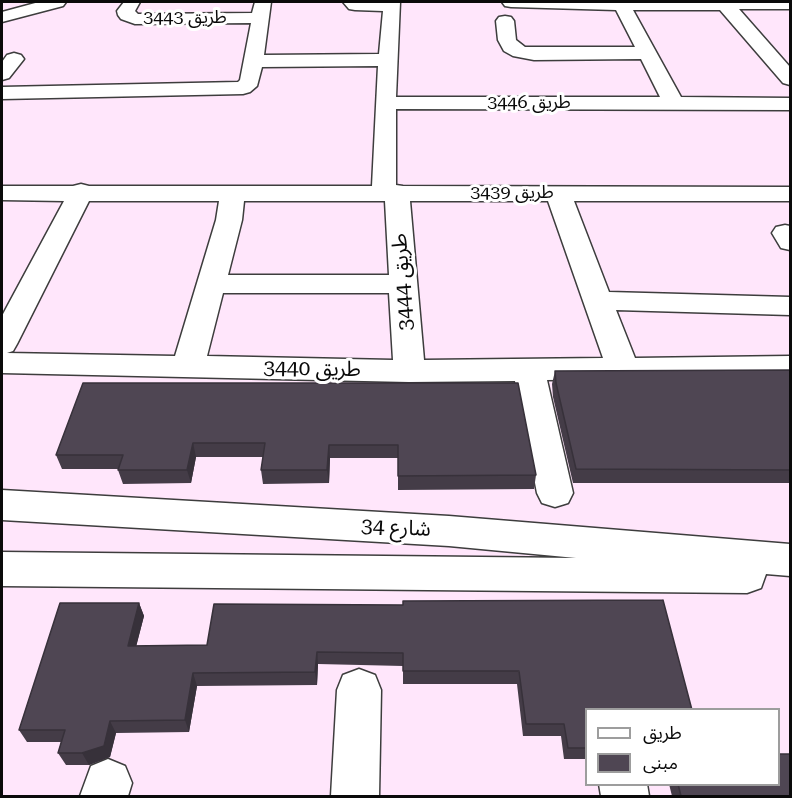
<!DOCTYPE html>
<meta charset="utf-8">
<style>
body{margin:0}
#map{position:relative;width:792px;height:798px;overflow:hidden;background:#ffe6fb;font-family:"Roboto Serif","Noto Sans Arabic",serif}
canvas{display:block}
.frame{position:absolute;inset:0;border:3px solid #0a0a0a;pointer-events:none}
.legend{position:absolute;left:585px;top:708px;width:195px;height:78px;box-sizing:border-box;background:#fff;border:2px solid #9d9d9d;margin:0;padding:8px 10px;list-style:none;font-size:18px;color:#0a0a0a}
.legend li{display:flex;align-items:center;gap:12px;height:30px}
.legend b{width:30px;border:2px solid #9d9d9d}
</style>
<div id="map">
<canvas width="792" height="798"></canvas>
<div class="frame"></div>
<ul class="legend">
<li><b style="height:8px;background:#fff"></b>طريق</li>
<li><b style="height:16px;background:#4f4653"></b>مبنى</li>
</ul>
</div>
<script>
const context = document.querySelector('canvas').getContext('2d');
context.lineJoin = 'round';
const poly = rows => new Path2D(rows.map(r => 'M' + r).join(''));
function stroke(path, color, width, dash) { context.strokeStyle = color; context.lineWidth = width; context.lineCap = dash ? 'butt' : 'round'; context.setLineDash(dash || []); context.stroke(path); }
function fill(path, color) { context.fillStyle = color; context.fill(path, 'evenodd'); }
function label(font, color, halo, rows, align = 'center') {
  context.font = font + ' "Roboto Serif","Noto Sans Arabic",serif'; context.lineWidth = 6; context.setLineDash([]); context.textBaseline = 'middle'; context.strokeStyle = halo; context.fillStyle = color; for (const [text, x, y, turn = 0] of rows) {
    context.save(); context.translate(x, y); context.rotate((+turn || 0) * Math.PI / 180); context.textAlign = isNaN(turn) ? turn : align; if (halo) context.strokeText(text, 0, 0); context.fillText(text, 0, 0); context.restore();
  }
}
const minor = poly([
 [39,2,66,2,63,6,2,22,2,12,39,2],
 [124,2,140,2,135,11,138,14,252,13,255,2,271,2,264,55,379,54,383,11,355,10,349,9,343,2,400,2,396,97,660,97,641,59,534,60,513,56,504,51,498,40,496,21,499,17,505,16,511,17,514,21,516,40,525,47,635,47,616,10,511,7,505,6,502,2,790,2,790,9,739,9,790,67,790,85,783,83,720,10,633,10,681,97,790,98,790,110,396,109,396,185,403,186,790,187,790,201,574,201,609,292,790,297,790,315,616,310,635,358,790,356,790,377,547,380,573,493,568,503,555,507,542,503,537,493,515,381,409,382,2,373,2,316,64,201,2,200,2,186,73,186,81,184,89,186,372,186,378,66,262,67,257,86,250,92,243,94,2,99,2,87,238,82,240,80,251,23,135,24,121,19,118,15,117,11,124,2],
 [89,201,219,201,216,220,175,356,7,353,13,351,17,344,89,201],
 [244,201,385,201,389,275,228,275,242,220,244,201],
 [410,201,548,201,603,358,424,360,410,201],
 [223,293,389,293,393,360,207,356,223,293],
 [14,53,21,55,24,59,9,78,2,80,2,62,7,55,14,53],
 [785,225,790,226,790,250,781,248,772,233,776,227,785,225],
 [2,490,449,516,790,544,790,576,766,574,761,588,747,593,2,586,2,552,576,558,449,546,2,520,2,490],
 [359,669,375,675,381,690,379,796,331,796,337,690,343,675,359,669],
 [108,759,125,766,132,783,128,796,80,796,91,766,108,759],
 [599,784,647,784,649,796,601,796,599,784]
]);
stroke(minor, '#3d3d3d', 3);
fill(minor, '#fff');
fill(poly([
 [790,370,790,483,573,483,553,397,552,384,555,371],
 [518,383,536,475,534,489,398,490,398,458,330,458,329,483,263,484,261,470,263,457,196,457,191,483,123,484,118,470,119,469,62,469,56,455],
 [139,603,144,616,136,646,207,645,403,605,586,710,586,759,564,759,561,736,523,736,517,684,403,684,403,666,318,664,317,685,197,686,189,732,116,733,110,757,89,765,66,765,58,753,61,742,27,742,19,730],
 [669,784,778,784,790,796,672,796]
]), '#443c47');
fill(poly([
 [193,443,196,457,191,483,187,470],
 [329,445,330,458,329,483,327,470],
 [139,603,144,616,133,659,128,646],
 [317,652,318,664,317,685,315,672],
 [193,673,197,686,189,732,185,720],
 [110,721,116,733,110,757,89,765,82,753]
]), '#37313a');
const building = poly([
 [790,370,790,470,576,469,556,383,555,371,790,370],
 [83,383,518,383,536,475,398,476,398,445,329,445,327,470,261,470,265,443,193,443,187,470,118,470,123,455,56,455,83,383],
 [663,600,692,710,586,710,586,748,568,748,564,724,526,724,519,671,403,671,403,653,317,652,315,672,193,673,185,720,110,721,104,746,82,753,58,753,65,730,19,730,60,603,139,603,128,646,207,645,214,604,403,605,403,601,663,600],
 [778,754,790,754,790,796,681,796,678,784,778,784,778,754]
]);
fill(building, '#4f4653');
stroke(building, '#37313a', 1.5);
label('18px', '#0a0a0a', '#fff', [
 ["طريق 3443",185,18],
 ["طريق 3446",529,103],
 ["طريق 3439",512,193]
]);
label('21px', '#0a0a0a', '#fff', [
 ["طريق 3444",403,282,-94],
 ["طريق 3440",312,369,1],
 ["شارع 34",396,528,3]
]);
</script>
